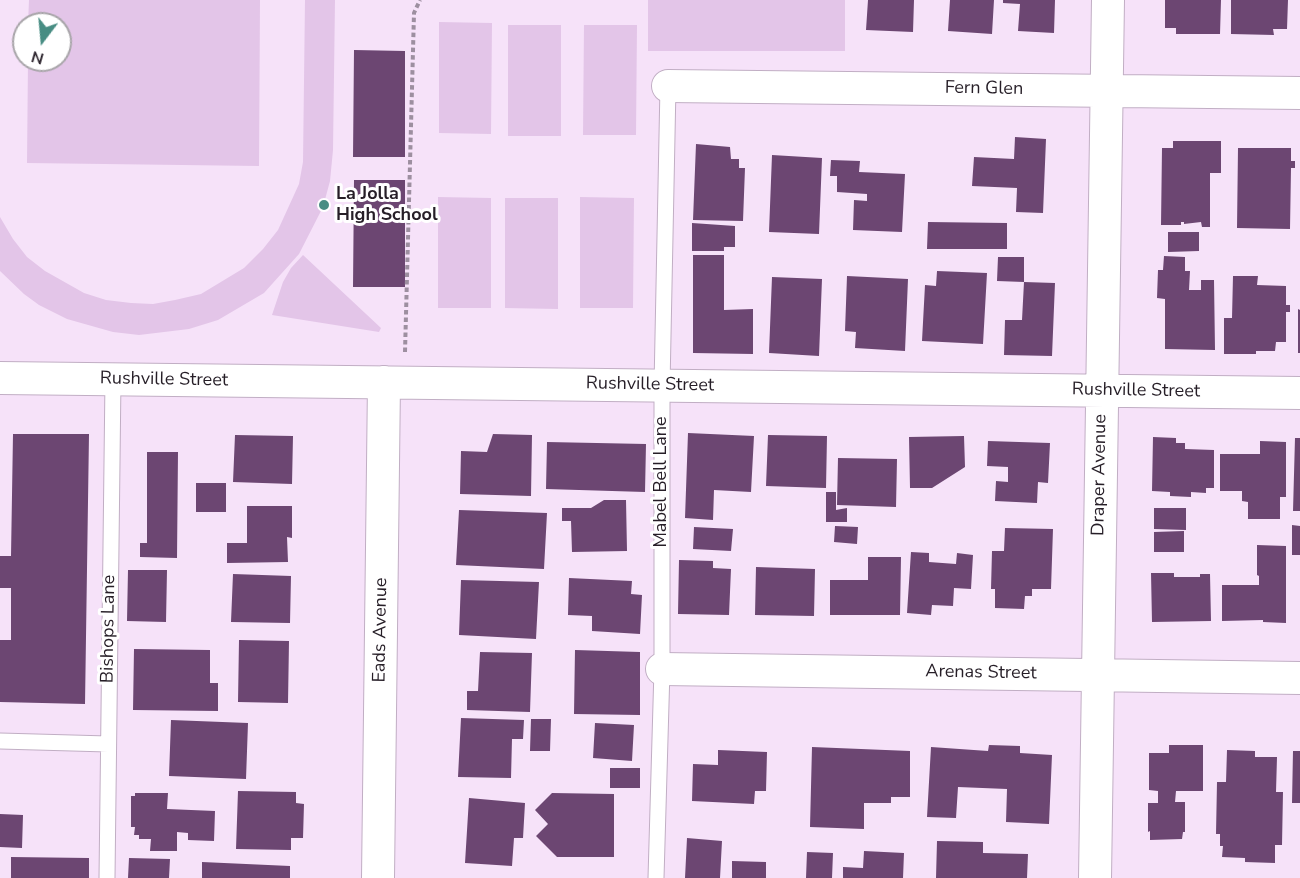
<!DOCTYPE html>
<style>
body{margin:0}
#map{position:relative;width:1300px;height:878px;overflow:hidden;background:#f6e2f9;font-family:"Nunito Sans",sans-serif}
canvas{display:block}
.north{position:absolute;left:12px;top:12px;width:60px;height:60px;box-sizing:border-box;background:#fff;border:2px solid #a8a5a9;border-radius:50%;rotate:196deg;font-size:16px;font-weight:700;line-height:24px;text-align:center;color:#261e27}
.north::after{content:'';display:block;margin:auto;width:21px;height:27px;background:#488d83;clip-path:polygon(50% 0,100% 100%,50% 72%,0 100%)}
</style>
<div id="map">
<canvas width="1300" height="878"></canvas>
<div class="north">N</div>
</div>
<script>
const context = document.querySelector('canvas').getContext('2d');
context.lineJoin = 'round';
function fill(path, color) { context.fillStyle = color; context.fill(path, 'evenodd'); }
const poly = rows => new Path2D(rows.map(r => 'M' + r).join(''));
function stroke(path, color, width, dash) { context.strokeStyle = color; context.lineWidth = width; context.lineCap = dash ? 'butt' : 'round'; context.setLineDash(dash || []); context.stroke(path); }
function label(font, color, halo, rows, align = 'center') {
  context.font = font + ' "Nunito Sans",sans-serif'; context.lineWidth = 6; context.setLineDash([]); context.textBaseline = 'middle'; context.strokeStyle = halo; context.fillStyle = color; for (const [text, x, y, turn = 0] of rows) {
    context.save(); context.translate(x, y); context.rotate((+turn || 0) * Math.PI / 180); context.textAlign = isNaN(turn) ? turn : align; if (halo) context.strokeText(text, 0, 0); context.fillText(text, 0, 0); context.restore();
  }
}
fill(poly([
 [29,0,260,0,259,166,27,163,28,60,60,60,60,24,28,24],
 [305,0,335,0,333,150,330,181,323,207,299,254,264,293,218,320,189,329,139,335,113,332,67,319,39,305,24,294,0,271,0,217,13,239,27,257,45,271,84,293,106,300,131,303,153,304,175,300,201,294,244,268,263,249,278,230,299,184,303,162],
 [648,0,845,0,845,51,648,51],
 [439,22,492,23,491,134,439,133],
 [508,25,561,25,561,136,508,136],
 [584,25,637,25,636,135,583,135],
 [438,197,491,198,491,308,438,308],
 [580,197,634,198,633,308,580,308],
 [505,198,558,198,558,309,505,308],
 [303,255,381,328,379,332,272,315,283,282,291,268]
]), '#e3c5e8');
fill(poly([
 [868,0,914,0,913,32,866,30],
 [950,0,994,0,992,34,948,31],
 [1003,0,1055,0,1054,33,1018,31,1020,4,1003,3],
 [1165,0,1221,0,1220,34,1176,34,1176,28,1165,28],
 [1231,0,1288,0,1287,29,1273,29,1274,35,1231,34],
 [354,50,405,51,405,157,353,157],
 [1015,137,1046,139,1043,213,1016,212,1017,188,972,186,974,157,1014,159],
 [1173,141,1221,141,1221,173,1210,173,1210,227,1202,227,1201,222,1184,224,1184,222,1181,222,1181,225,1161,225,1162,148,1173,148],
 [696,144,730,147,731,159,739,159,739,168,745,168,743,221,693,220],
 [1238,148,1291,148,1291,161,1295,161,1295,168,1291,168,1290,229,1237,228],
 [772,155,822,158,819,234,769,232],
 [831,160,860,161,859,172,905,174,902,232,853,230,854,200,867,201,867,194,837,192,837,176,830,176],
 [354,180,405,180,405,287,353,287],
 [928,222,1007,223,1007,249,927,249],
 [692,223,735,226,735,247,724,247,724,251,692,251],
 [1168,232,1199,232,1199,251,1168,252],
 [693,255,724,255,724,310,753,309,753,354,693,353],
 [1164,256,1185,257,1185,271,1190,271,1189,290,1201,290,1201,280,1214,280,1215,350,1165,349,1165,299,1157,298,1158,270,1163,270],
 [998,257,1024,257,1024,282,997,281],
 [937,271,987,273,983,344,922,341,925,285,936,286],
 [847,276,908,279,905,351,855,348,856,332,845,331],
 [1233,276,1258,276,1257,285,1286,286,1286,305,1290,305,1290,312,1286,312,1286,342,1276,342,1275,351,1256,351,1256,354,1224,354,1224,318,1232,318],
 [772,277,822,279,819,356,769,353],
 [1024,282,1055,283,1052,356,1004,355,1005,320,1022,320],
 [1298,309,1300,310,1300,353,1298,353],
 [688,433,754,436,751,492,714,490,713,520,685,518],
 [13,434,89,434,85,704,0,702,0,640,11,640,11,588,0,588,0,556,11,556],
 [493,434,532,435,531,496,460,494,461,451,487,452],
 [235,435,293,436,292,484,233,482],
 [768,435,827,436,826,488,766,486],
 [964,436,965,467,932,488,910,488,909,437],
 [1153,437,1176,438,1176,443,1185,443,1185,449,1214,450,1214,488,1206,488,1206,493,1191,492,1191,497,1170,496,1170,492,1152,491],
 [1295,438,1300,438,1300,511,1293,511],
 [988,441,1050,443,1048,483,1038,482,1037,503,995,501,996,481,1008,482,1008,467,987,466],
 [1260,441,1286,442,1286,497,1280,497,1280,519,1248,519,1248,502,1242,501,1242,491,1220,491,1220,454,1260,454],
 [547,442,646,444,645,492,546,489],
 [147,452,178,452,177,558,140,557,140,543,147,543],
 [838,458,897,459,896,507,837,505],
 [196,483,226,483,226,512,196,512],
 [826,492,836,492,836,510,847,508,847,522,826,522],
 [604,500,626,500,627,551,572,552,571,521,562,521,562,508,591,508],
 [247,506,292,506,292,538,287,537,288,562,227,563,227,543,247,543],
 [1154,508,1186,508,1186,530,1154,529],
 [459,510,547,513,544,569,456,565],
 [1292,525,1300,526,1300,555,1292,555],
 [835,526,858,527,857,544,834,542],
 [694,527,733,529,731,551,693,549],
 [1005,528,1053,529,1051,589,1032,589,1032,596,1025,596,1024,609,995,608,995,589,991,589,992,551,1004,551],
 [1184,531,1184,552,1154,552,1154,532],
 [1257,545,1286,546,1286,623,1263,622,1263,620,1222,621,1222,585,1259,585,1259,576,1257,575],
 [911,552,929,553,929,562,956,564,957,553,973,555,971,589,954,588,953,606,932,605,931,615,907,613],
 [868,557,901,557,900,615,830,615,830,580,868,580],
 [679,560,713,561,713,568,731,569,729,615,678,614],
 [756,567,815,569,814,616,755,615],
 [128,570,167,570,166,622,127,621],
 [1151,573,1174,573,1174,577,1200,577,1200,574,1210,574,1211,621,1152,622],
 [233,574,291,576,290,623,231,622],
 [569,578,632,581,631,594,642,595,640,634,592,631,592,616,568,615],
 [461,580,539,582,536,639,459,635],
 [239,640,289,641,288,703,238,702],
 [134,649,210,650,210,683,218,683,218,711,133,710],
 [575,650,640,652,640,715,574,714],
 [480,652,532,653,530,712,467,710,467,691,478,691],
 [461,718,524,720,523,739,512,739,511,778,458,777],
 [531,719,551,719,550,751,530,751],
 [171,720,248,723,246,779,169,776],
 [595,723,634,725,632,761,593,758],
 [989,745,1020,746,1020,753,1052,755,1049,824,1006,822,1007,789,958,787,956,818,927,817,931,747,988,751],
 [1169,745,1203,745,1203,791,1176,791,1175,802,1185,802,1185,832,1183,832,1182,839,1150,840,1150,831,1148,832,1148,803,1158,803,1158,791,1149,790,1149,753,1169,753],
 [812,747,910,751,910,797,891,797,891,803,864,803,864,829,810,827],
 [718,750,767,752,766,791,755,791,754,804,692,801,693,764,718,765],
 [1227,750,1255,751,1255,757,1277,757,1276,792,1283,792,1282,845,1275,845,1275,863,1245,862,1245,858,1222,857,1223,846,1220,846,1220,834,1216,834,1217,782,1226,782],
 [1293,751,1300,751,1300,803,1292,803],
 [610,768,640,768,640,788,610,788],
 [238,791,296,792,296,803,304,804,303,838,291,838,291,850,236,849],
 [135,793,168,793,167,809,215,811,214,841,188,840,188,833,177,832,177,851,150,851,151,839,139,839,139,835,134,835,135,827,131,827,131,796,135,796],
 [552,793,614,794,614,857,557,857,536,836,548,824,535,810],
 [469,798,525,803,523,838,514,838,512,866,465,863],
 [0,814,23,815,22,848,0,847],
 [687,838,722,841,720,878,685,878],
 [937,841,983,842,983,853,1028,854,1027,878,936,878],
 [864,851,904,853,903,878,843,878,843,867,863,868],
 [807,852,833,853,832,878,806,878],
 [11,857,89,858,89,878,11,878],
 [129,858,170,859,169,878,128,878],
 [732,861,766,862,766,878,732,878],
 [202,862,290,866,290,878,202,878]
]), '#6c4672');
const lane = poly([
 [0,741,108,744],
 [107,878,113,379],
 [656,878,662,669,662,386,668,86]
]);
const street = poly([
 [668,86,1300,93],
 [0,378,1300,393],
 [662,669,1300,678],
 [378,878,384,382],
 [1095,878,1108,0]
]);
stroke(lane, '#c1aec4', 17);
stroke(street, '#c1aec4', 34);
stroke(poly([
 [405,352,414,13,420,0]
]), '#9d8fa0', 4, [4.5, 3]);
stroke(lane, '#fff', 15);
stroke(street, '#fff', 32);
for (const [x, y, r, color] of [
 [324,205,6,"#488d83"]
]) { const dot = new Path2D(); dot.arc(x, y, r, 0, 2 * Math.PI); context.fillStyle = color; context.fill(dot); stroke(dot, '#fff', 2); }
label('18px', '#261e27', '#fff', [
 ["Fern Glen",984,89,1],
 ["Rushville Street",164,380,1],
 ["Rushville Street",650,385,1],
 ["Rushville Street",1136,391,1],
 ["Draper Avenue",1100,475,-89],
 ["Mabel Bell Lane",662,482,-90],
 ["Bishops Lane",109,629,-89],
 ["Eads Avenue",381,630,-89],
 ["Arenas Street",981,673,1]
]);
label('bold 18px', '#261e27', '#fff', [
 ["La Jolla",336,195],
 ["High School",336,216]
], 'left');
</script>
